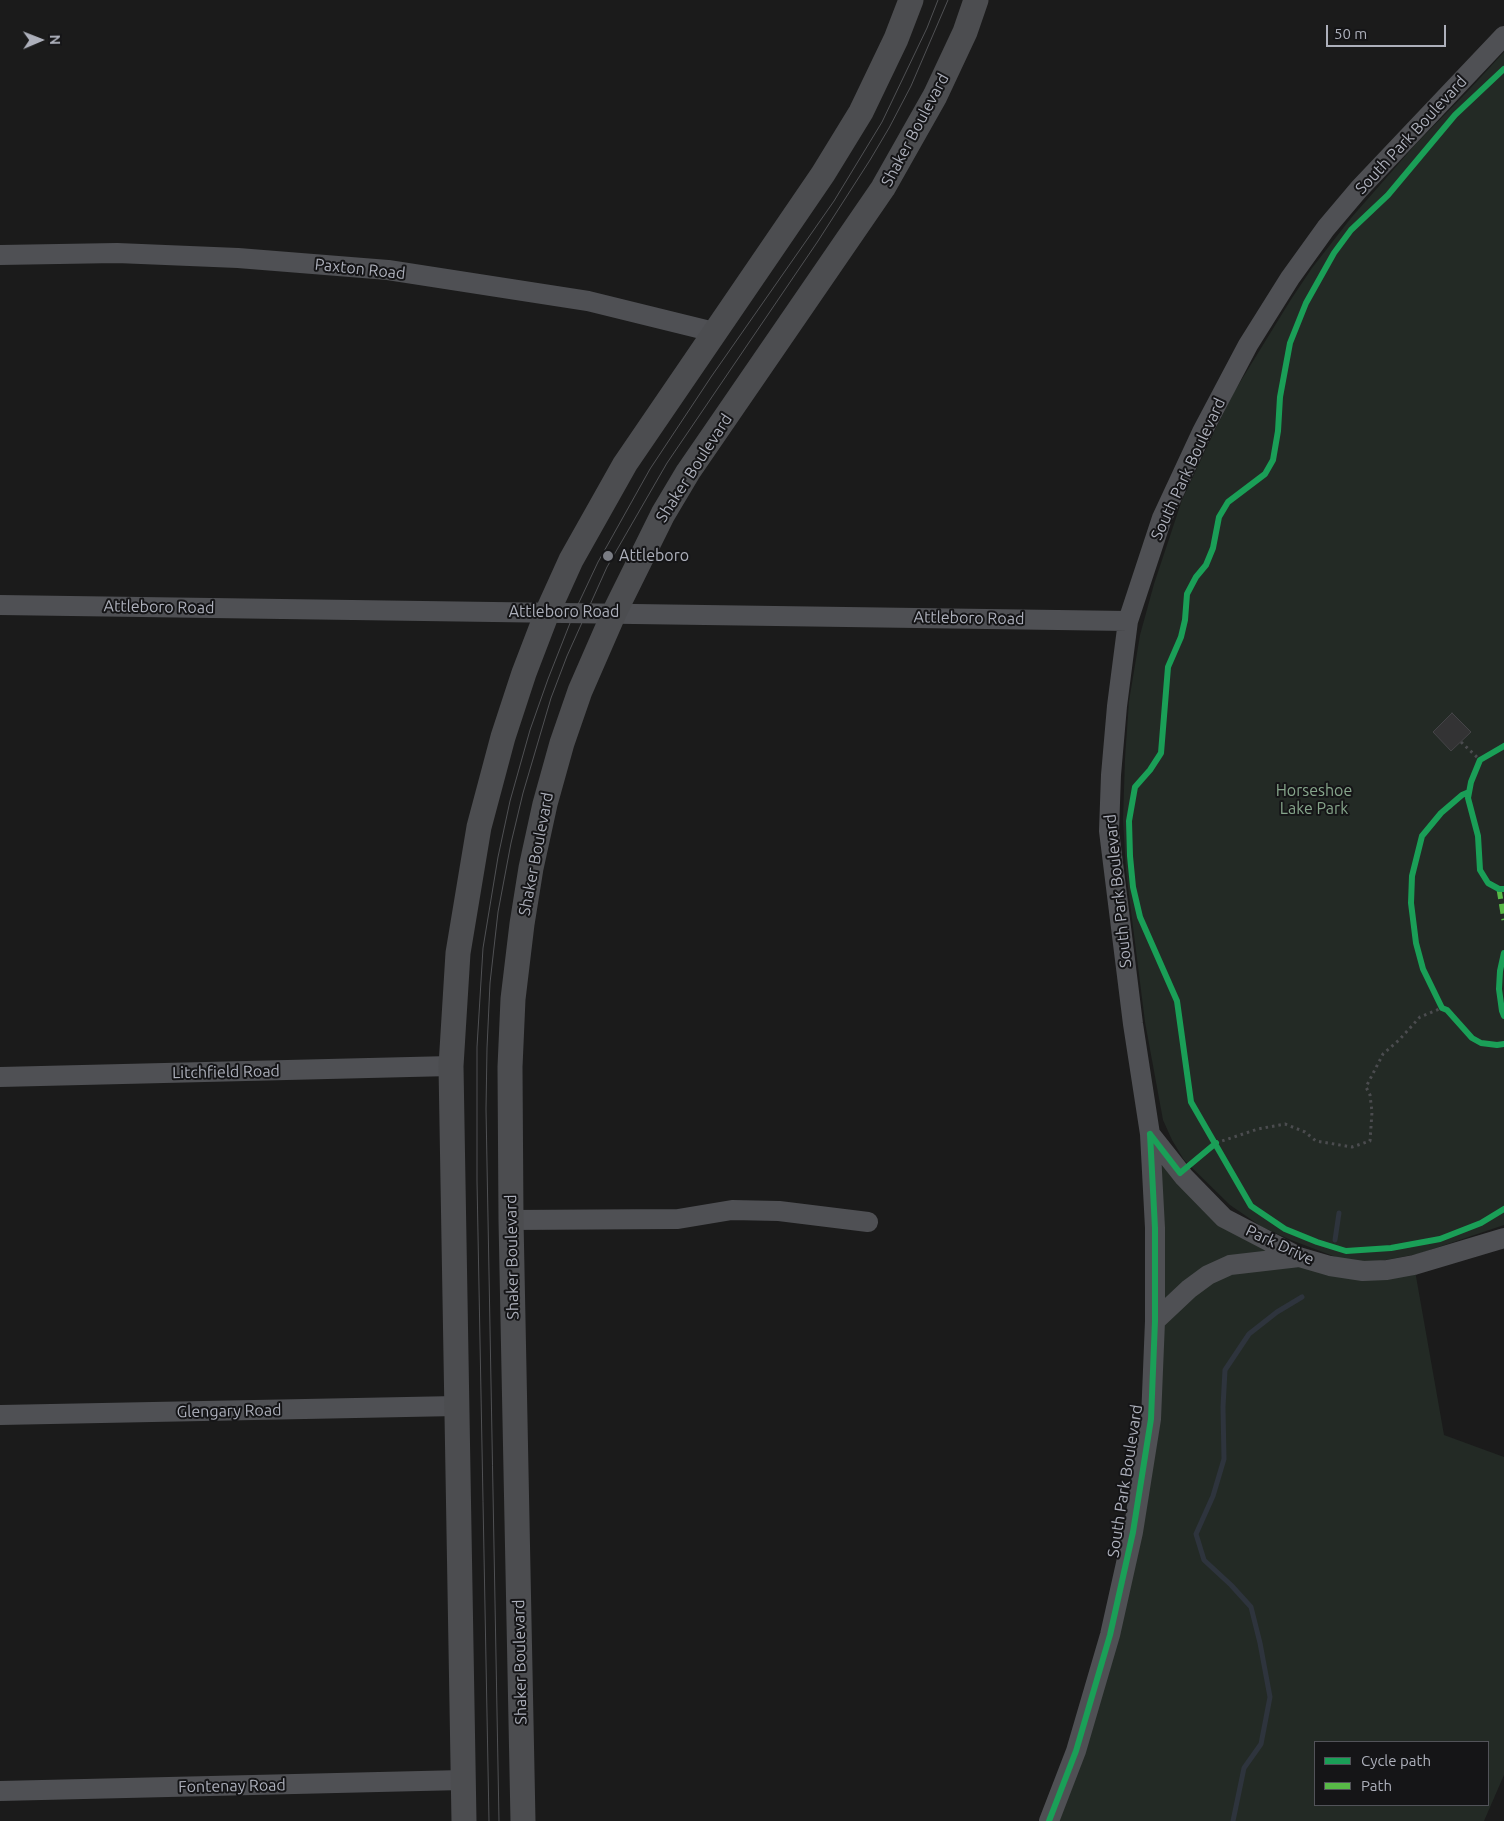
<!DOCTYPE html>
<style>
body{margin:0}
#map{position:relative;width:1504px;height:1821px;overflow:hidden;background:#1b1b1b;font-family:Ubuntu,sans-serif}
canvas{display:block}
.legend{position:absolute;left:1314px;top:1741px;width:175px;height:65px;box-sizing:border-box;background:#151517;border:1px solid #525359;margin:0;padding:6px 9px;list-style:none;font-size:15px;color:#adb0bb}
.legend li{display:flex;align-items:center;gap:10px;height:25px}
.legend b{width:25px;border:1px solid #525359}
.north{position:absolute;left:15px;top:15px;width:50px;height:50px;-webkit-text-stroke:4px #151517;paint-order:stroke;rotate:89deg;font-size:14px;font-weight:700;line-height:20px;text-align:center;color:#adb0bb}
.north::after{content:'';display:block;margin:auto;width:18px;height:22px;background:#adb0bb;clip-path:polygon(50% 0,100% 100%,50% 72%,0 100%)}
.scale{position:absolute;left:1326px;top:25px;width:120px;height:22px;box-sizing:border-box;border:2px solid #adb0bb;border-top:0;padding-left:6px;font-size:15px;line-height:18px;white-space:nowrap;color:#adb0bb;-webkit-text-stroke:4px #151517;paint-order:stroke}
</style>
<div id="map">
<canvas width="1504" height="1821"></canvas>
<ul class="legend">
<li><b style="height:6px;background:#1a9f57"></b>Cycle path</li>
<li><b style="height:6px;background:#58b947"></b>Path</li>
</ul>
<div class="north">N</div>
<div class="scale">50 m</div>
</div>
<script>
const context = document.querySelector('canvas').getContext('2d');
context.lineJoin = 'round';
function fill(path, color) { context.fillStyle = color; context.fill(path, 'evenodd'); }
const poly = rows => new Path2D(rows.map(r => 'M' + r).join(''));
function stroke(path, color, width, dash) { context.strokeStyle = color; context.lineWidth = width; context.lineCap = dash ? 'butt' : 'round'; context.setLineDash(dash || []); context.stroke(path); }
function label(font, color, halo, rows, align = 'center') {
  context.font = font + ' Ubuntu,sans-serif'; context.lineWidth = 4; context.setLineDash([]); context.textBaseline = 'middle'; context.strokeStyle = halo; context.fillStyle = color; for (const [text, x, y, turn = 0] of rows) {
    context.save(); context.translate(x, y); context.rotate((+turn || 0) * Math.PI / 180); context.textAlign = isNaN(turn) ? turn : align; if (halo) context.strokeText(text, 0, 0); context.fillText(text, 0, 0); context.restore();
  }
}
fill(poly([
 [1504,52,1504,1225,1418,1254,1380,1261,1349,1262,1291,1240,1262,1227,1230,1205,1184,1160,1172,1140,1163,1120,1145,1022,1126,871,1123,820,1125,758,1129,701,1140,635,1154,584,1182,500,1214,432,1234,392,1290,301,1312,268,1351,218,1415,145,1467,92],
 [1150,1134,1224,1218,1299,1257,1414,1265,1444,1435,1504,1457,1504,1775,1484,1821,1049,1821,1076,1751,1151,1419],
 [1315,1742,1488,1742,1488,1805,1315,1805]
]), '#232a25');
stroke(poly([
 [1335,1240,1339,1213],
 [1233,1821,1244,1768,1261,1744,1270,1697,1260,1643,1251,1607,1231,1585,1204,1560,1196,1534,1213,1496,1224,1459,1223,1407,1225,1370,1249,1334,1277,1312,1302,1297]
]), '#2e343d', 5);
const building = poly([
 [1452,713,1471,732,1451,751,1433,732,1452,713]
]);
fill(building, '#333334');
stroke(building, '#444447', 1);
stroke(poly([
 [1461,742,1480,760],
 [1216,1143,1258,1129,1285,1124,1305,1132,1316,1141,1352,1147,1370,1141,1372,1112,1370,1095,1366,1087,1383,1054,1399,1040,1420,1017,1442,1008]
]), '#4b4c4f', 3, [2.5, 4]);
stroke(poly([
 [0,255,117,253,238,258,388,270,588,301,714,332],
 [0,605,1128,621],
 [0,1077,451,1066],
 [1150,1134,1184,1177,1224,1218,1299,1257,1330,1266,1363,1271,1387,1270,1414,1265,1504,1238],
 [511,1220,678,1219,732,1210,779,1211,868,1222],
 [1155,1321,1189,1289,1208,1275,1230,1265,1299,1257],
 [0,1415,457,1406],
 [0,1791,463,1780],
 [1049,1821,1076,1751,1110,1635,1133,1532,1151,1419,1155,1321,1155,1228,1150,1134,1133,1024,1109,831,1111,775,1117,706,1128,621,1162,518,1202,432,1248,345,1290,278,1326,228,1359,189,1504,36]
]), '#4f5054', 20);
stroke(poly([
 [464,1821,451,1066,458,953,479,827,503,737,524,673,547,613,571,560,625,464,823,174,861,112,896,39,911,0],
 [523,1821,511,1220,510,1067,513,999,522,924,531,868,545,804,562,743,580,691,614,613,663,514,688,472,883,188,935,96,965,32,976,0]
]), '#4c4d50', 25);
stroke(poly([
 [489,1821,477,1181,477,1047,483,948,498,857,510,801,530,730,548,679,574,613,598,562,650,469,711,377,834,201,882,122,927,28,938,0],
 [499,1821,486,1109,487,1048,490,983,498,912,511,843,523,793,551,698,567,656,607,567,667,463,818,241,870,160,889,128,911,86,948,0]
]), '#505154', 1);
stroke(poly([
 [1499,889,1504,920]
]), '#58b947', 5, [10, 5]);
stroke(poly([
 [1504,69,1455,115,1388,195,1351,230,1334,253,1306,303,1290,343,1280,397,1278,431,1273,460,1265,474,1228,502,1219,517,1213,548,1206,565,1196,577,1187,594,1185,620,1181,637,1168,667,1161,753,1150,770,1135,787,1129,821,1130,856,1133,887,1140,917,1177,1001,1191,1102,1251,1206,1285,1229,1317,1242,1346,1251,1391,1248,1440,1239,1481,1223,1504,1209],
 [1504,746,1480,760,1471,782,1468,798,1478,836,1480,870,1488,883,1499,889,1504,889],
 [1469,792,1462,795,1441,813,1422,836,1412,876,1411,903,1416,943,1423,969,1442,1008,1447,1010,1472,1038,1481,1043,1497,1045,1504,1044],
 [1504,953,1500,971,1499,989,1502,1011,1504,1016],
 [1150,1134,1180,1173,1216,1143],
 [1049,1821,1076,1751,1110,1635,1133,1532,1151,1419,1155,1321,1155,1228,1150,1134]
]), '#1a9f57', 6);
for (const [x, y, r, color] of [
 [608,556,6,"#7a7c83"]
]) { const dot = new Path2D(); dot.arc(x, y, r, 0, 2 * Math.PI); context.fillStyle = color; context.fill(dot); stroke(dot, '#151517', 2); }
label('16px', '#adb0bb', '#151517', [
 ["Shaker Boulevard",915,130,-62],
 ["South Park Boulevard",1411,135,-47],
 ["Paxton Road",360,269,6],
 ["Shaker Boulevard",694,468,-57],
 ["South Park Boulevard",1188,469,-65],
 ["Attleboro Road",159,607,1],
 ["Attleboro Road",564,612],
 ["Attleboro Road",969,618,1],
 ["Shaker Boulevard",536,854,-79],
 ["South Park Boulevard",1118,891,-96],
 ["Litchfield Road",226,1072,-1],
 ["Park Drive",1280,1245,25],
 ["Shaker Boulevard",512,1257,-91],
 ["Glengary Road",229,1411,-1],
 ["South Park Boulevard",1125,1481,-81],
 ["Shaker Boulevard",520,1662,-91],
 ["Fontenay Road",232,1786,-1]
]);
label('16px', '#adb0bb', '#151517', [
 ["Attleboro",619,556]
], 'left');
label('16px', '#86a58b', '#151517', [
 ["Horseshoe",1314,791],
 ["Lake Park",1314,809]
]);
</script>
